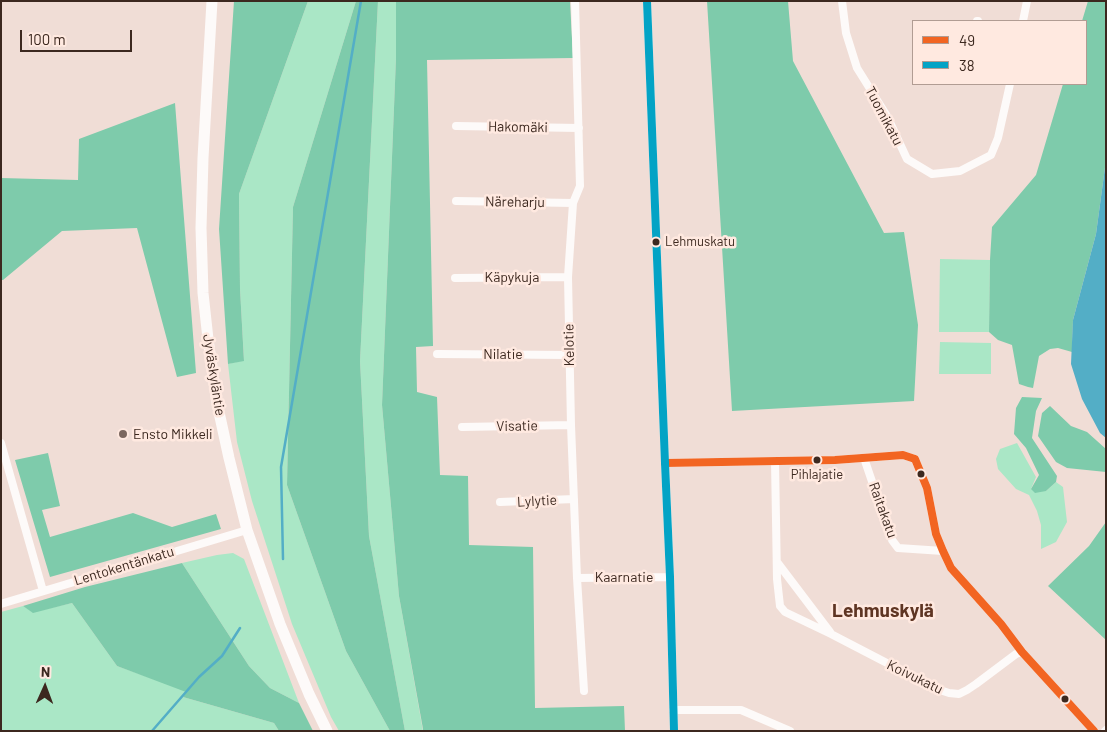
<!DOCTYPE html>
<meta charset="utf-8">
<style>
body{margin:0}
#map{position:relative;width:1107px;height:732px;overflow:hidden;background:#f0ddd6;font-family:Barlow,sans-serif}
canvas{display:block}
.frame{position:absolute;inset:0;border:2px solid #3c281f;pointer-events:none}
.legend{position:absolute;left:912px;top:20px;width:175px;height:65px;box-sizing:border-box;background:#ffe9e0;border:1px solid #b19c93;margin:0;padding:6px 9px;list-style:none;font-size:15px;color:#3c281f}
.legend li{display:flex;align-items:center;gap:10px;height:25px}
.legend b{width:25px;border:1px solid #b19c93}
.north{position:absolute;left:20px;top:662px;width:50px;height:50px;-webkit-text-stroke:4px #ffe9e0;paint-order:stroke;rotate:2deg;font-size:14px;font-weight:700;line-height:20px;text-align:center;color:#3c281f}
.north::after{content:'';display:block;margin:auto;width:18px;height:22px;background:#3c281f;clip-path:polygon(50% 0,100% 100%,50% 72%,0 100%)}
.scale{position:absolute;left:20px;top:30px;width:112px;height:22px;box-sizing:border-box;border:2px solid #3c281f;border-top:0;padding-left:6px;font-size:15px;line-height:18px;white-space:nowrap;color:#3c281f;-webkit-text-stroke:4px #ffe9e0;paint-order:stroke}
</style>
<div id="map">
<canvas width="1107" height="732"></canvas>
<div class="frame"></div>
<ul class="legend">
<li><b style="height:6px;background:#f26522"></b>49</li>
<li><b style="height:6px;background:#03a3c5"></b>38</li>
</ul>
<div class="north">N</div>
<div class="scale">100 m</div>
</div>
<script>
const context = document.querySelector('canvas').getContext('2d');
context.lineJoin = 'round';
function fill(path, color) { context.fillStyle = color; context.fill(path, 'evenodd'); }
const poly = rows => new Path2D(rows.map(r => 'M' + r).join(''));
function stroke(path, color, width, dash) { context.strokeStyle = color; context.lineWidth = width; context.lineCap = dash ? 'butt' : 'round'; context.setLineDash(dash || []); context.stroke(path); }
function label(font, color, halo, rows, align = 'center') {
  context.font = font + ' Barlow,sans-serif'; context.lineWidth = 5; context.setLineDash([]); context.textBaseline = 'middle'; context.strokeStyle = halo; context.fillStyle = color; for (const [text, x, y, turn = 0] of rows) {
    context.save(); context.translate(x, y); context.rotate((+turn || 0) * Math.PI / 180); context.textAlign = isNaN(turn) ? turn : align; if (halo) context.strokeText(text, 0, 0); context.fillText(text, 0, 0); context.restore();
  }
}
fill(poly([
 [308,1,356,1,293,207,287,485,346,651,390,731,339,731,331,717,292,624,252,501,237,442,228,364,244,360,240,289,239,194],
 [378,1,396,1,396,58,382,405,399,596,423,731,405,731,369,536,360,361],
 [940,259,990,260,989,332,939,332],
 [940,342,991,343,991,374,939,374],
 [1017,443,1036,477,1031,489,1046,491,1056,482,1063,487,1067,522,1056,542,1041,549,1041,525,1037,511,1029,495,1016,489,998,469,996,459,1000,449],
 [233,553,244,559,299,703,270,688,249,666,182,563,217,555],
 [72,603,117,666,187,691,183,697,274,723,279,731,1,731,1,612,23,606,33,612]
]), '#aae7c6');
fill(poly([
 [234,1,308,1,239,194,240,289,244,361,228,364,219,229],
 [356,1,378,1,360,361,369,536,405,731,390,731,346,651,287,485,293,207],
 [396,1,570,1,573,58,427,60,433,346,416,347,417,392,437,397,440,475,468,476,469,545,533,547,535,708,624,706,625,731,423,731,423,729,399,596,382,405,396,58],
 [707,1,788,1,793,61,884,233,904,232,918,325,914,401,732,411],
 [1088,1,1106,1,1106,160,1096,234,1073,320,1072,352,1058,348,1050,349,1039,356,1033,388,1028,387,1019,384,1012,345,998,340,989,332,990,260,992,227,1036,175,1063,84,1086,84,1086,21,1082,21],
 [175,103,196,373,177,377,137,228,62,231,3,280,1,280,1,178,78,180,79,139],
 [1022,397,1042,398,1036,411,1032,438,1057,476,1056,482,1046,491,1035,493,1031,489,1039,475,1026,448,1014,434,1016,408],
 [1050,406,1071,426,1087,432,1106,449,1106,472,1067,468,1056,462,1038,436,1042,413],
 [48,453,60,506,42,510,50,537,133,513,172,527,216,514,221,529,50,577,15,460],
 [1106,522,1106,640,1048,586,1089,546],
 [182,563,249,666,270,688,299,703,313,731,279,731,274,723,183,697,186,692,117,666,72,603,33,613,23,606,85,587]
]), '#7ecbab');
fill(poly([
 [1106,160,1106,438,1100,433,1082,399,1071,364,1073,320,1096,234]
]), '#53aec6');
stroke(poly([
 [283,559,281,467,361,1],
 [152,731,199,677,222,656,240,628]
]), '#53aec6', 2.5);
stroke(poly([
 [575,1,580,186,573,203,568,277,571,425,577,578,584,691],
 [647,1,665,463,670,577,674,731],
 [842,1,846,33,857,68,887,116,907,159,932,174,960,171,991,155,998,138,1010,84],
 [977,21,978,21],
 [1023,21,1027,1],
 [456,126,579,128],
 [456,201,573,203],
 [455,278,568,277],
 [437,354,569,355],
 [462,427,571,425],
 [1,443,43,591],
 [864,458,892,540,898,548,943,551],
 [775,461,777,579,780,606,785,612,831,634,937,689,949,693,959,694,967,690,976,684,1016,654,1022,652],
 [665,463,835,460,903,455,915,459,927,488,936,534,943,551,951,568,1001,624,1022,652,1094,731],
 [500,502,574,499],
 [777,562,830,632],
 [577,578,670,577],
 [1,604,247,530],
 [673,710,741,710,790,731],
 [1105,731,1106,730]
]), '#fdfaf9', 8);
stroke(poly([
 [212,1,203,158,201,228,203,293,208,339,217,403,229,458,247,530,280,624,309,694,327,731]
]), '#fdfaf9', 11);
stroke(poly([
 [665,463,835,460,903,455,915,459,927,488,936,534,943,551,951,568,1001,624,1022,652,1094,731]
]), '#f26522', 8);
stroke(poly([
 [647,1,665,463,670,577,674,731]
]), '#03a3c5', 8);
for (const [x, y, r, color] of [
 [656,242,4.5,"#3c281f"],
 [123,434,5,"#7b675f"],
 [817,460,4.5,"#3c281f"],
 [921,474,4.5,"#3c281f"],
 [1065,699,4.5,"#3c281f"]
]) { const dot = new Path2D(); dot.arc(x, y, r, 0, 2 * Math.PI); context.fillStyle = color; context.fill(dot); stroke(dot, '#ffe9e0', 2); }
label('13px', '#3c281f', '#ffe9e0', [
 ["Lehmuskatu",665,242],
 ["Pihlajatie",817,475,"center"]
], 'left');
label('14px', '#3c281f', '#ffe9e0', [
 ["Tuomikatu",884,116,62],
 ["Hakomäki",518,127,1],
 ["Näreharju",515,202,1],
 ["Käpykuja",512,277],
 ["Kelotie",569,345,-91],
 ["Nilatie",503,354],
 ["Jyväskyläntie",214,375,81],
 ["Visatie",517,426,-1],
 ["Lylytie",537,501,-3],
 ["Raitakatu",883,510,70],
 ["Lentokentänkatu",124,566,-17],
 ["Kaarnatie",624,577],
 ["Koivukatu",915,677,26]
]);
label('14px', '#3c281f', '#ffe9e0', [
 ["Ensto Mikkeli",133,434]
], 'left');
label('bold 19px', '#5f3523', '#ffe9e0', [
 ["Lehmuskylä",883,611]
]);
</script>
